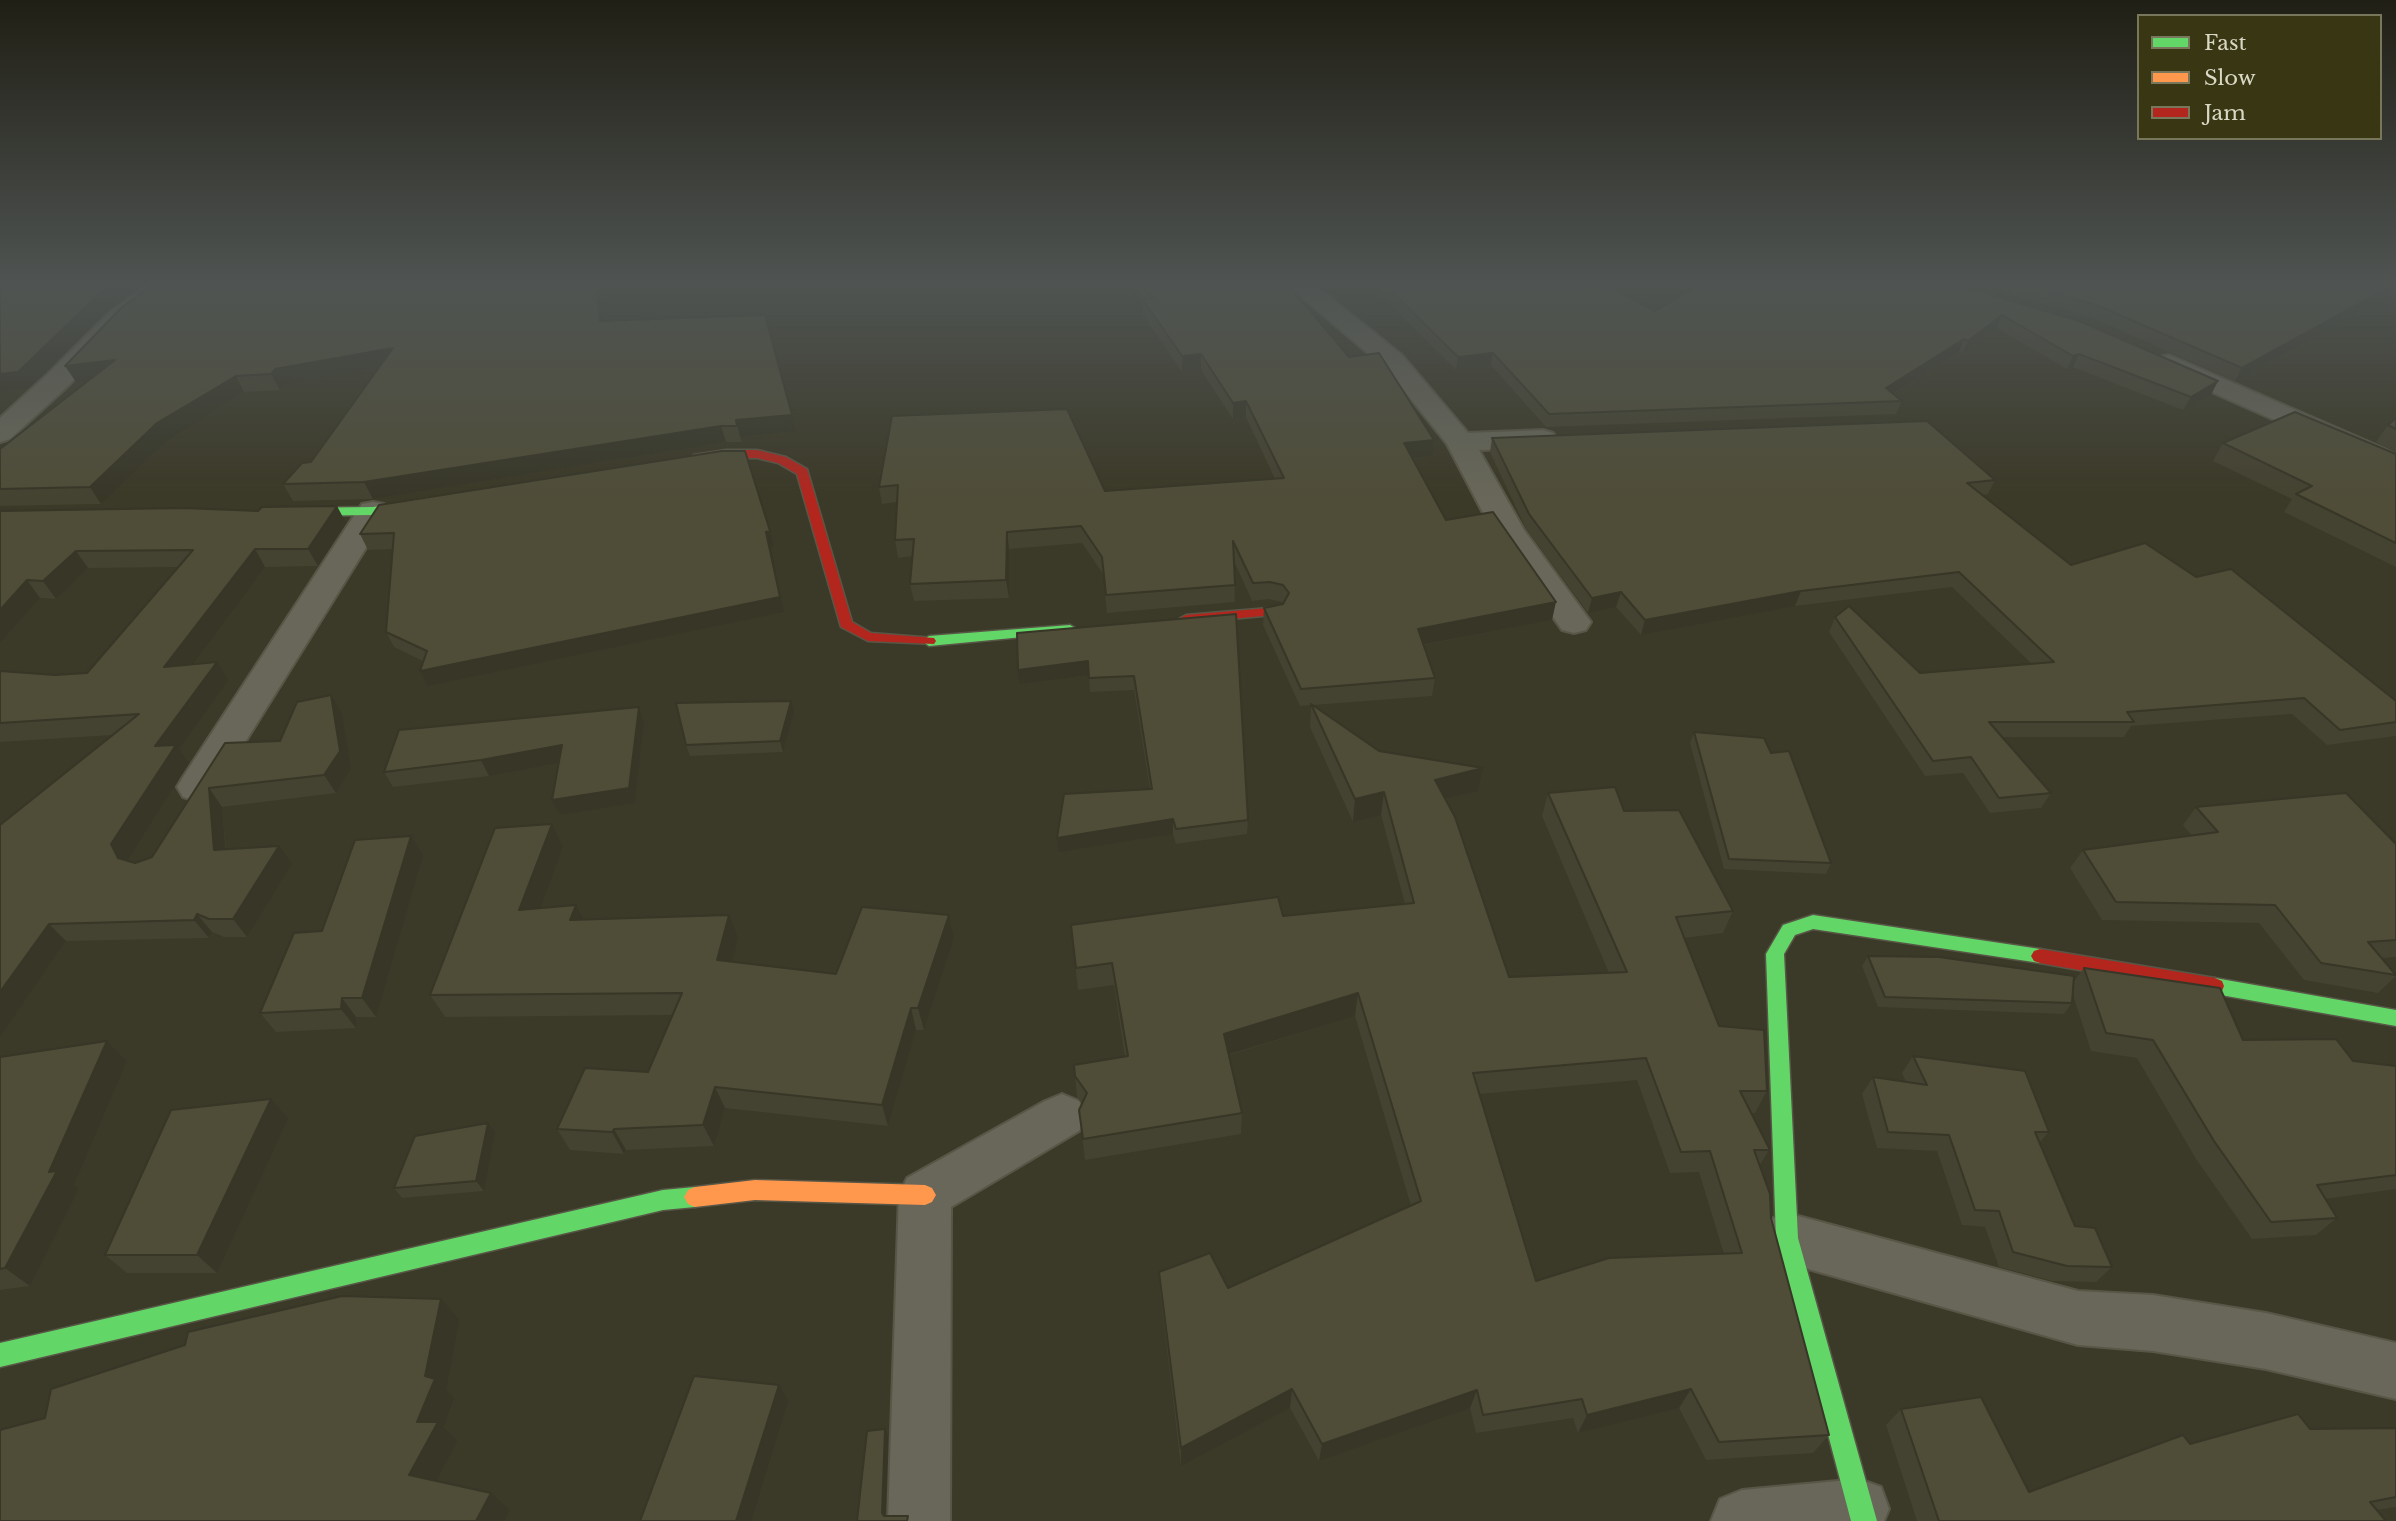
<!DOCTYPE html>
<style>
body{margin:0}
#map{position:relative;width:2396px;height:1521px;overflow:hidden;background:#3b3927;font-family:"Libre Baskerville",serif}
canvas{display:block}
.legend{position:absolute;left:2137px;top:14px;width:245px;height:126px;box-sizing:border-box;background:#393614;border:2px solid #79775b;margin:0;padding:9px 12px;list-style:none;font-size:21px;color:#d9d8c5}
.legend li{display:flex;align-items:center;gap:14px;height:35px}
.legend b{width:35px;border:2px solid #79775b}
</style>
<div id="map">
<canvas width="2396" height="1521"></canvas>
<ul class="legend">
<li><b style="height:9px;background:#63d668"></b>Fast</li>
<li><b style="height:9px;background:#ff974d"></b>Slow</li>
<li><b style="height:9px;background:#b3261e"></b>Jam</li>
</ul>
</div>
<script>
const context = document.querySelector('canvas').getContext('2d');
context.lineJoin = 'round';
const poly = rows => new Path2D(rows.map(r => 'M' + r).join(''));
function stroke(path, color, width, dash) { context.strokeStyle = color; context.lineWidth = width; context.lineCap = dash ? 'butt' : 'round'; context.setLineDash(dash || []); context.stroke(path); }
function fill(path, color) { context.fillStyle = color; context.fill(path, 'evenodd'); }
const street = poly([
 [145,286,173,286,128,322,70,384,10,439,0,442,0,418,50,372,110,312,145,286],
 [1289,286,1316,286,1402,355,1468,433,1543,430,1553,433,1557,439,1553,445,1543,448,1479,450,1524,530,1591,622,1586,630,1574,633,1562,630,1493,532,1447,444,1403,389,1384,367,1289,286],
 [2169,355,2396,454,2396,474,2160,369,2156,363,2160,357,2169,355],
 [373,502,384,504,389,511,211,797,197,801,183,797,177,787,183,777,357,511,362,504,373,502],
 [1062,1094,1079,1101,1087,1116,1079,1131,951,1207,950,1521,888,1521,899,1195,907,1178,1045,1101,1062,1094],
 [1787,1213,2078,1291,2153,1295,2266,1313,2396,1343,2396,1399,2266,1369,2153,1351,2078,1345,1787,1263,1768,1256,1761,1238,1768,1220,1787,1213],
 [1859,1479,1881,1487,1889,1509,1884,1521,1711,1521,1720,1499,1742,1490,1859,1479]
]);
const fast = poly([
 [428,498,434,502,432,505,373,515,289,516,283,512,289,508,373,507,428,498],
 [1070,625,1077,629,1075,632,929,646,922,641,929,636,1070,625],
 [1813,915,2040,949,2046,951,2049,956,2046,961,2040,963,1813,929,1795,935,1784,954,1798,1238,1877,1521,1851,1521,1776,1238,1766,954,1783,925,1813,915],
 [2215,978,2396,1010,2396,1026,2215,994,2208,991,2206,986,2208,981,2215,978],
 [695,1187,702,1190,706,1197,702,1204,695,1207,663,1210,0,1367,0,1343,663,1190,695,1187]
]);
const slow = poly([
 [755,1180,925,1185,932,1188,936,1195,932,1202,925,1205,755,1200,695,1207,688,1204,684,1197,688,1190,695,1187,755,1180]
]);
const jam = poly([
 [726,450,757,450,786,457,807,469,852,622,871,633,934,638,936,641,934,644,868,641,841,627,797,474,778,463,757,458,726,458,694,463,688,459,694,455,726,450],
 [1269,608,1276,612,1274,615,1186,623,1179,619,1186,615,1269,608],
 [2040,949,2215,978,2222,981,2224,986,2222,991,2215,994,2040,963,2034,961,2031,956,2034,951,2040,949]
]);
stroke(street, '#585646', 4);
stroke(fast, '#585646', 3);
stroke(slow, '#585646', 3);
stroke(jam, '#585646', 3);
fill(street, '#686759');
fill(fast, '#63d668');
fill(slow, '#ff974d');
fill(jam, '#b3261e');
fill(poly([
 [601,286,604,321,796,431,740,437,742,442,726,442,373,499,293,501,283,484,311,462,379,368,283,385,280,390,244,392,168,440,101,504,0,506,0,449,89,380,76,382,463,288],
 [1131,286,1289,286,1432,456,1412,459,1446,520,1552,620,1423,645,1435,678,1432,696,1313,705,1379,751,1483,768,1478,791,1445,799,1509,977,1609,973,1542,816,1548,793,1624,811,1733,911,1723,933,1684,938,1719,1026,1767,1091,1755,1113,1751,1113,1769,1150,1760,1165,1771,1218,1829,1435,1813,1453,1706,1460,1679,1408,1578,1433,1573,1418,1476,1433,1470,1408,1319,1461,1290,1408,1181,1466,1160,1292,1159,1272,1228,1288,1411,1206,1355,1016,1229,1055,1242,1113,1241,1134,1085,1160,1079,1110,1082,1104,1077,1097,1074,1065,1125,1057,1114,985,1078,990,1071,925,1283,916,1405,904,1381,815,1353,822,1310,727,1311,705,1300,706,1263,625,1264,608,1283,604,1282,602,1269,599,1252,601,1234,561,1235,602,1107,613,1103,574,1082,543,1009,549,1009,598,914,601,910,584,913,556,898,558,895,540,897,502,882,504,879,487,892,416,1105,491,1275,479,1246,417,1233,419,1201,370,1182,372,1143,315,1143,300],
 [1637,1080,1670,1173,1699,1172,1724,1254,1536,1281,1479,1094],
 [1379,286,1590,286,1596,289,1655,311,1960,286,2211,395,2183,410,2073,367,2067,369,1997,328,1963,353,1959,352,1893,394,1902,401,1896,414,1546,427,1491,365,1456,370,1379,293],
 [1984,286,2396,286,2396,291,2235,381,2093,318],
 [2396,418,2396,453,2376,442,2388,425],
 [1492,438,1995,480,1988,494,1982,495,2071,565,2196,577,2396,701,2396,736,2327,745,2292,714,2131,726,2124,737,2002,737,2051,793,2041,808,1990,813,1963,773,1925,776,1829,632,1835,617,1920,673,2032,664,1952,587,1795,606,1641,635,1616,607,1588,613,1526,529,1490,452],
 [2223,443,2396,454,2396,567,2284,512,2292,499,2213,461],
 [379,505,770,531,774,546,771,547,784,612,428,686,420,671,423,661,394,647,386,632,393,549,368,550,360,534],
 [0,511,346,523,318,566,265,567,192,664,217,662,229,680,179,749,189,763,126,861,135,863,152,857,225,743,280,741,331,695,342,713,351,769,336,793,222,807,226,849,292,864,247,937,224,937,212,932,209,938,66,941,0,1037,113,735,0,742,0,671,55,675,87,673,177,567,88,568,56,599,40,598,0,643],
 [1236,614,1248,820,1247,834,1176,844,1173,834,1059,852,1057,838,1150,789,1134,690,1090,692,1089,675,1020,684],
 [639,707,644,722,635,803,560,815,552,800,559,763,489,776,393,787,384,772],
 [794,712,783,752,690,756,686,745],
 [1694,732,1771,753,1831,863,1826,874,1724,869,1690,743],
 [2196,807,2396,844,2396,957,2382,958,2396,976,2378,993,2304,980,2259,923,2102,920,2070,868,2083,850,2192,836,2183,825],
 [552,824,563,847,540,908,583,920,738,938,732,962,836,974,949,915,954,938,924,1030,916,1030,888,1126,725,1108,714,1146,626,1150,624,1154,570,1150,557,1129,648,1072,672,1015,445,1017,430,995],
 [423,856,376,1017,356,1017,356,1028,276,1032,260,1013,322,931],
 [1868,956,2074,981,2084,968,2243,1040,2353,1061,2396,1066,2396,1189,2325,1199,2337,1218,2316,1235,2252,1239,2196,1159,2137,1058,2091,1051,2073,995,2072,1003,2064,1014,1878,1007,1862,966],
 [107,1041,127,1061,74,1185,79,1189,30,1286,0,1290,0,1057],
 [1913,1056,2049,1132,2040,1142,2075,1226,2112,1267,2096,1282,2052,1281,1999,1267,1985,1227,1962,1225,1937,1151,1877,1148,1862,1094,1873,1077,1906,1082,1902,1073],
 [288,1119,217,1273,127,1273,105,1255],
 [495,1133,484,1191,402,1198,394,1188],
 [1901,1409,2029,1492,2190,1444,2310,1429,2396,1428,2396,1507,2377,1510,2386,1521,1917,1521,1886,1425]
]), '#444230');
fill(poly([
 [111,286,141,286,108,310,29,388,0,391,0,374],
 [597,286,601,286,605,337,600,321],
 [2391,286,2396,286,2396,291,2235,381,2242,368],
 [2002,315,1997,328,1963,353,1968,341],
 [1964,339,1959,352,1881,401,1886,388],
 [393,348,400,364,283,385,280,390,271,374,275,369],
 [1493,353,1491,365,1456,370,1458,357],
 [1201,354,1201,370,1182,372,1182,356],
 [2079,354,2073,367,2067,369,2073,356],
 [115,360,125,376,76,382,65,366],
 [236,376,244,392,168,440,101,504,90,487,157,423],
 [2218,381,2211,395,2183,410,2191,397],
 [1246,401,1246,417,1233,419,1233,403],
 [792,415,796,431,740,437,736,420],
 [721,426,726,442,373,499,364,482],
 [1434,440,1432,456,1402,460,1404,443],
 [337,506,346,523,318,566,308,549],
 [770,531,774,546,771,547,784,612,428,686,420,671],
 [1007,532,1009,549,1009,598,1006,580],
 [255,549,265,567,177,685,164,667],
 [76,551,88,568,56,599,43,581],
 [27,580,40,598,0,643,0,610],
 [1801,591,1795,606,1641,635,1645,620],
 [1621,592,1616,607,1588,613,1592,598],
 [1556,602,1552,620,1415,646,1418,629],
 [1088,661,1089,675,1020,684,1018,670],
 [217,662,229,680,179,749,189,763,126,862,118,858,111,844,155,746],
 [331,695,342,713,351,769,336,793,324,775],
 [791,701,794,712,783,752,780,741],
 [639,707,644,722,635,803,560,815,552,800],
 [562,745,569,761,489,776,481,760],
 [1483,768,1478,791,1431,802,1435,780],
 [209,788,222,807,227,868,214,850],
 [1384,792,1381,815,1353,822,1355,799],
 [1173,819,1173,834,1059,852,1057,838],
 [552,824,563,847,531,933,519,910],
 [411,836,423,856,376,1017,362,998],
 [279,846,292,864,247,937,233,919],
 [576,905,587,928,570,920],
 [197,914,212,932,209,938,194,920],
 [729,915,738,938,727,983,717,960],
 [949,915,954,938,924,1030,918,1008],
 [49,924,66,941,0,1037,0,992],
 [1358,993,1355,1016,1223,1056,1224,1034],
 [342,998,356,1017,356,1028,341,1009],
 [911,1008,916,1030,888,1126,882,1105],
 [107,1041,127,1061,74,1185,79,1189,30,1286,5,1268],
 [715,1087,725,1108,714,1146,703,1125],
 [271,1099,288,1119,217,1273,197,1255],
 [488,1123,495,1133,484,1191,476,1181],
 [614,1129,626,1150,624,1154,612,1132],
 [441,1299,459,1320,446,1390,454,1398,443,1427,457,1441,430,1493,409,1475,417,1422],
 [779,1385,788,1401,751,1521,736,1521],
 [1292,1389,1290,1408,1181,1466,1181,1448],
 [1691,1389,1679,1408,1578,1433,1587,1415],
 [1477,1390,1470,1408,1319,1461,1322,1444],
 [885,1429,888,1437,885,1521,882,1513],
 [491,1493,510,1510,504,1521,476,1521]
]), '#373627');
const building = poly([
 [0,286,111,286,99,294,18,372,0,374,0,286],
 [151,286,447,286,463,288,502,286,597,286,600,321,765,315,792,415,736,420,737,426,721,426,364,482,283,484,302,463,311,462,393,348,275,369,271,374,236,376,157,423,90,487,0,489,0,449,115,360,65,366,121,308,151,286],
 [1143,286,1289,286,1349,357,1379,353,1434,440,1404,443,1446,520,1493,512,1556,602,1418,629,1435,678,1301,689,1264,608,1283,604,1289,593,1283,585,1270,582,1253,583,1233,541,1235,585,1106,595,1102,557,1081,526,1007,532,1006,580,910,584,914,539,895,540,898,485,879,487,892,416,1067,409,1105,491,1284,478,1246,401,1233,403,1201,354,1182,356,1143,300,1154,298,1143,286],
 [1386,286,1590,286,1596,289,1607,286,1655,311,1699,286,1960,286,2079,321,2218,381,2191,397,2079,354,2073,356,2002,315,1968,341,1964,339,1886,388,1902,401,1549,414,1493,353,1458,357,1386,286],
 [2031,286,2391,286,2242,368,2099,306,2031,286],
 [2295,412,2396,454,2396,543,2296,494,2312,486,2223,443,2295,412],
 [2396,418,2396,429,2388,425,2396,418],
 [1927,421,1995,480,1967,483,2071,565,2145,543,2196,577,2231,569,2396,701,2396,722,2340,730,2304,698,2127,712,2134,722,1989,722,2051,793,1999,798,1971,757,1933,761,1835,617,1849,606,1920,673,2054,662,1959,572,1801,591,1645,620,1621,592,1592,598,1529,514,1492,438,1927,421],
 [722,451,745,451,770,531,766,532,780,597,420,671,427,651,386,632,394,533,360,534,379,505,722,451],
 [337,506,308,549,255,549,164,667,217,662,155,746,176,745,111,844,118,858,135,863,152,857,225,743,280,741,297,702,331,695,340,751,324,775,209,788,214,850,279,846,233,919,209,919,197,914,194,920,49,924,0,992,0,825,139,714,0,723,0,671,55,675,87,673,193,550,76,551,43,581,27,580,0,610,0,511,183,508,258,511,262,507,337,506],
 [1236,614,1248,820,1176,829,1173,819,1057,838,1064,794,1152,789,1134,676,1089,678,1088,661,1018,670,1017,633,1236,614],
 [791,701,780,741,686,745,676,703,791,701],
 [1311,704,1379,751,1483,768,1435,780,1455,817,1509,977,1627,972,1548,793,1615,787,1624,811,1679,810,1733,911,1676,917,1719,1026,1764,1030,1767,1091,1740,1091,1769,1148,1769,1150,1754,1150,1770,1194,1771,1218,1829,1435,1719,1442,1691,1389,1587,1415,1582,1399,1483,1415,1477,1390,1322,1444,1292,1389,1181,1448,1159,1272,1210,1253,1228,1288,1421,1201,1358,993,1224,1034,1242,1113,1083,1139,1079,1110,1087,1093,1075,1076,1074,1065,1128,1056,1112,963,1076,968,1071,925,1278,897,1283,916,1414,903,1384,792,1355,799,1311,704],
 [1646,1058,1681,1152,1710,1151,1742,1253,1609,1258,1536,1281,1473,1073,1646,1058],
 [639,707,629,788,552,800,562,745,481,760,384,772,399,730,639,707],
 [1694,732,1764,738,1771,753,1789,751,1831,863,1729,859,1694,732],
 [2346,793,2396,844,2396,940,2368,942,2396,975,2321,963,2275,905,2116,902,2083,850,2218,832,2196,807,2346,793],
 [552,824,519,910,576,905,570,920,729,915,717,960,836,974,862,907,949,915,918,1008,911,1008,882,1105,715,1087,703,1125,614,1129,612,1132,557,1129,585,1068,648,1072,682,993,430,995,495,828,552,824],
 [411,836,362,998,342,998,341,1009,260,1013,294,933,322,931,355,840,411,836],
 [1868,956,1939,957,2074,976,2072,1003,1885,997,1868,956],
 [2084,968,2220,988,2243,1040,2336,1039,2353,1061,2396,1066,2396,1175,2317,1185,2337,1218,2271,1222,2214,1141,2153,1040,2106,1033,2084,968],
 [107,1041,49,1172,57,1171,5,1268,0,1269,0,1057,107,1041],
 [1913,1056,2025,1071,2049,1132,2035,1132,2075,1226,2095,1228,2112,1267,2067,1266,2013,1252,1999,1211,1975,1210,1949,1135,1888,1132,1873,1077,1927,1085,1913,1056],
 [271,1099,197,1255,105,1255,171,1110,271,1099],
 [488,1123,476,1181,394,1188,415,1136,488,1123],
 [342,1296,441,1299,425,1376,435,1379,417,1422,438,1422,409,1475,491,1493,476,1521,0,1521,0,1430,45,1418,51,1389,185,1345,188,1332,342,1296],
 [694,1376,779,1385,736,1521,640,1521,694,1376],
 [1981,1397,2029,1492,2183,1435,2190,1444,2298,1414,2310,1429,2396,1428,2396,1497,2370,1502,2386,1521,1939,1521,1901,1409,1981,1397],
 [885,1429,882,1513,884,1516,908,1516,907,1521,857,1521,867,1431,885,1429]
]);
fill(building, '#4f4d38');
stroke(building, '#373627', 2);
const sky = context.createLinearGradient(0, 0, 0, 499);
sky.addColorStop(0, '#201f15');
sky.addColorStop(0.57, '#4f5452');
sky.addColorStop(1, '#4f545200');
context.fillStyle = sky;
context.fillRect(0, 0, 2396, 499);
</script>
